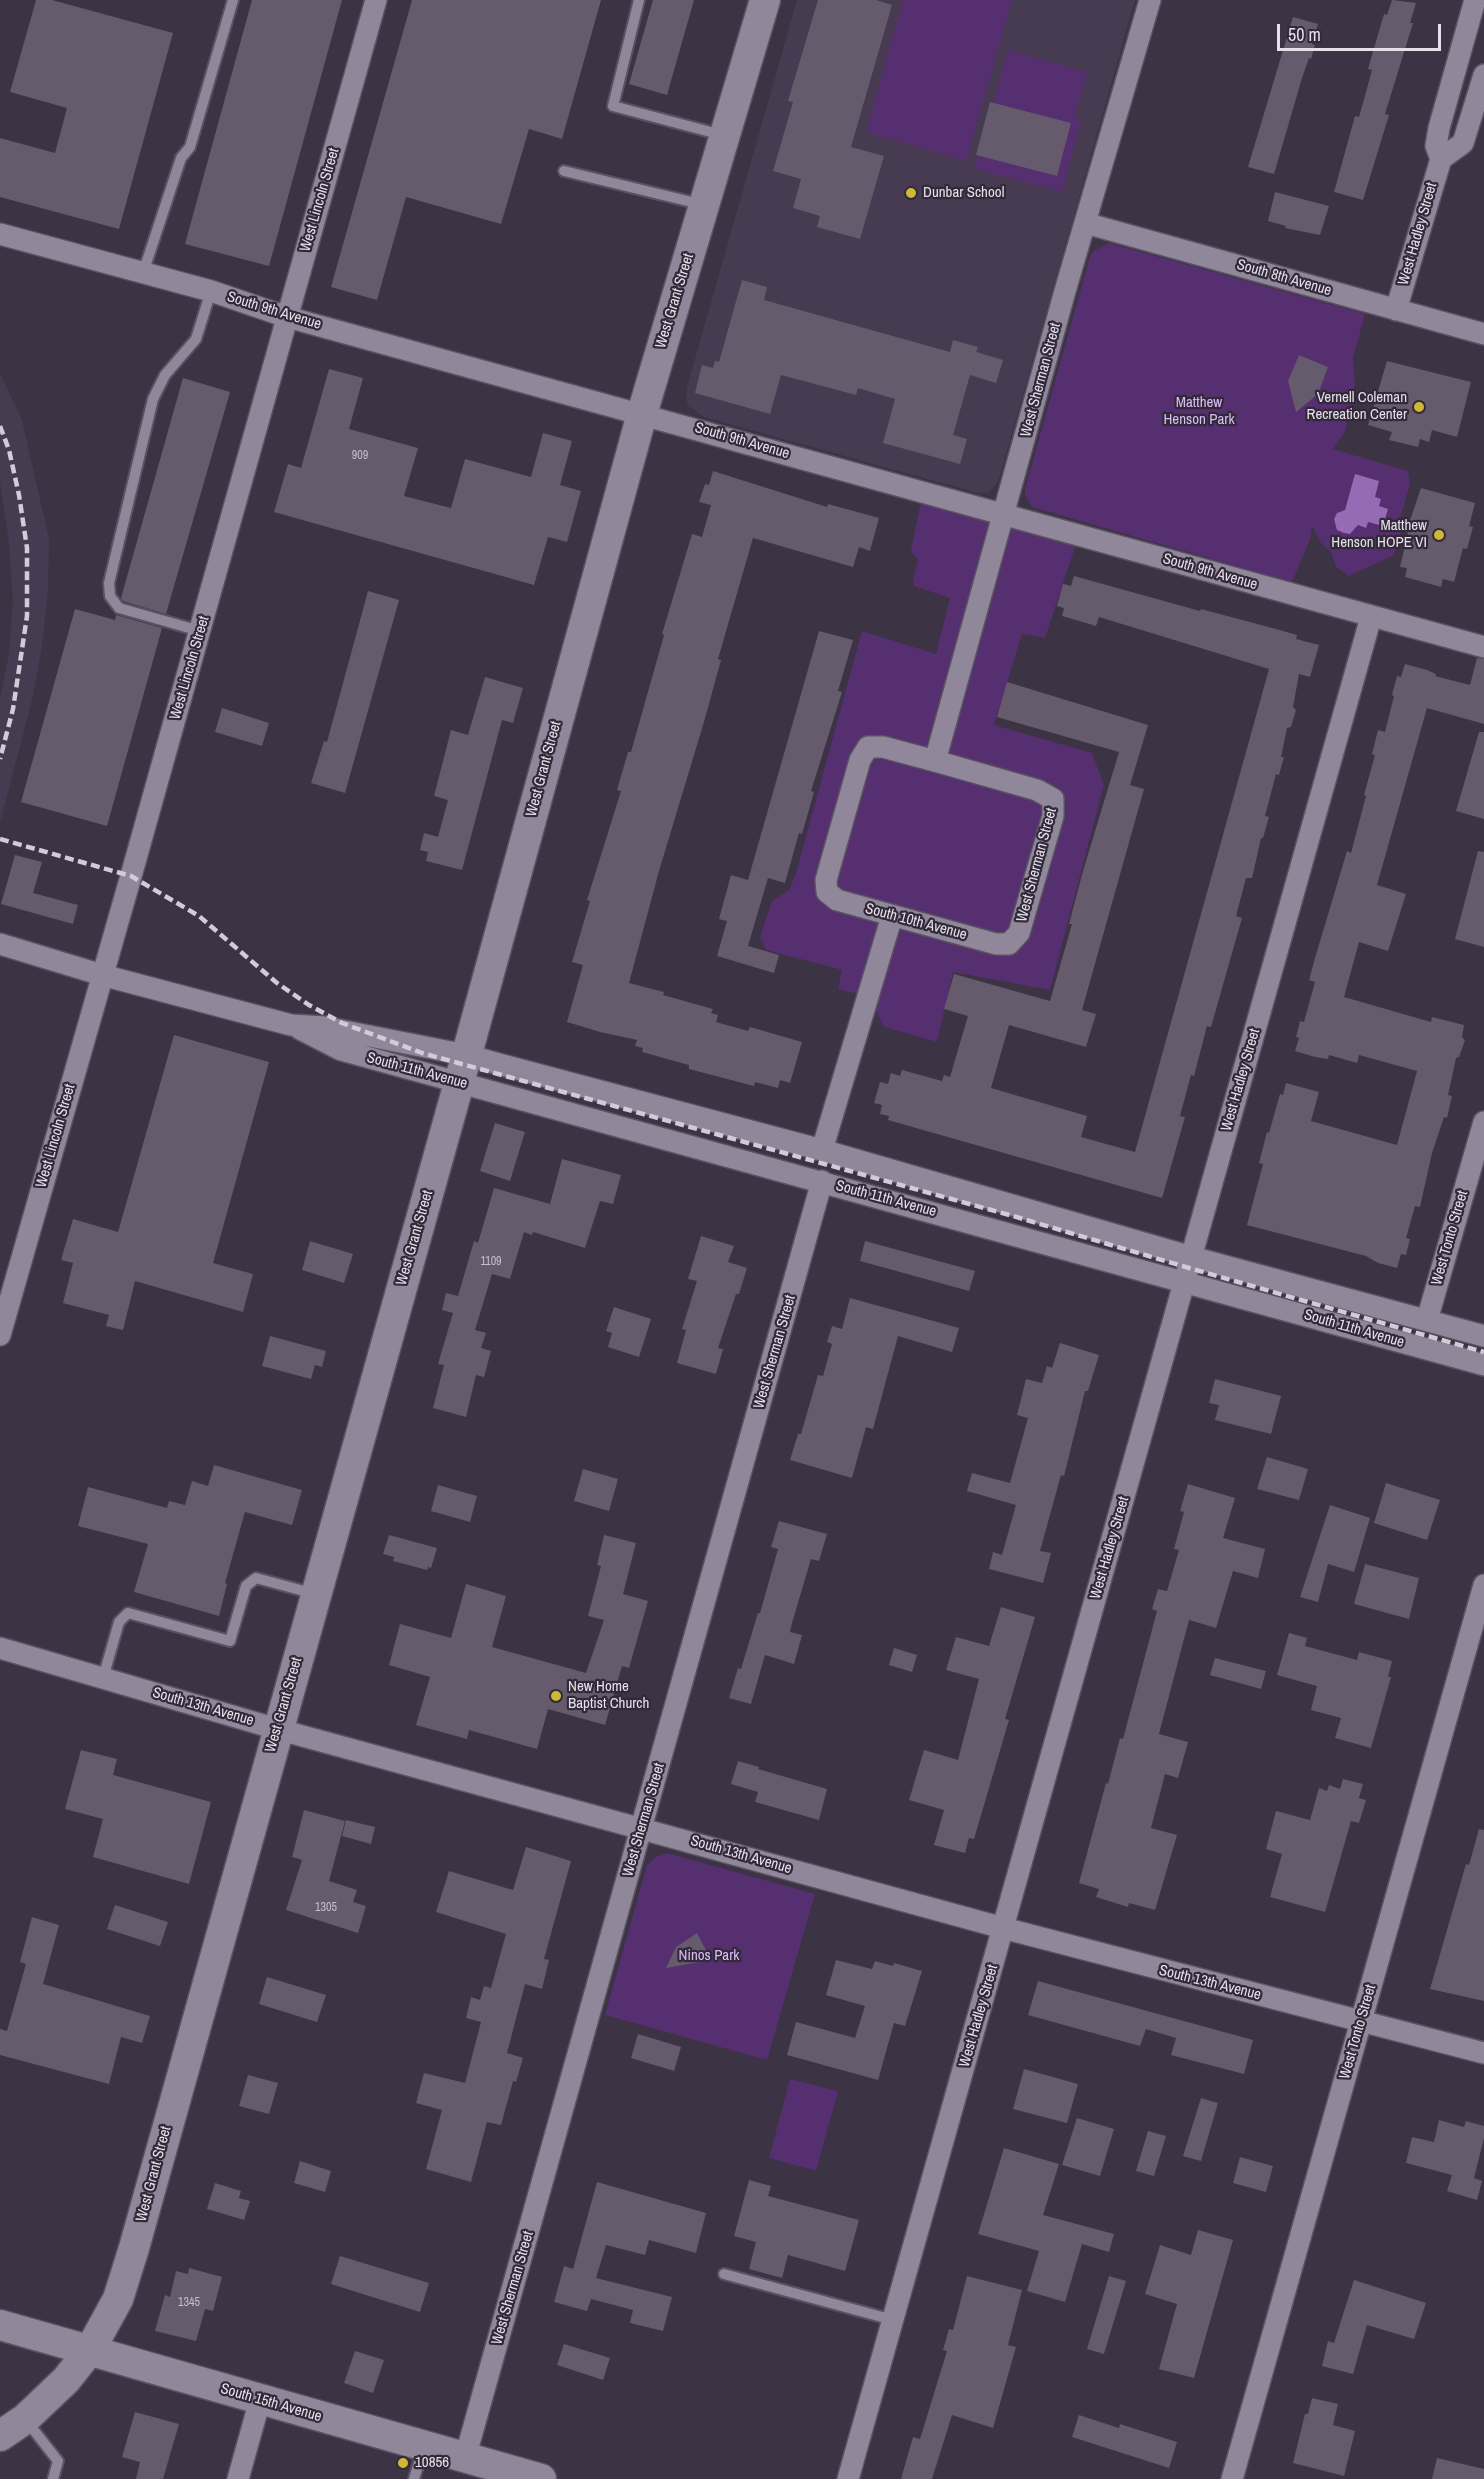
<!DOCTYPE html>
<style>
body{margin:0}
#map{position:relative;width:1484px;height:2479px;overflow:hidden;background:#3c3344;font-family:"Archivo Narrow",sans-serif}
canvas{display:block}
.scale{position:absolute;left:1277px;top:24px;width:164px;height:27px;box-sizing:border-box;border:3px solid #e6e0eb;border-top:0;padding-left:8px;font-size:18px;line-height:21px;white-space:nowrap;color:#e6e0eb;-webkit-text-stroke:4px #322939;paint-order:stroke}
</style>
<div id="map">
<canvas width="1484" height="2479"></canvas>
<div class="scale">50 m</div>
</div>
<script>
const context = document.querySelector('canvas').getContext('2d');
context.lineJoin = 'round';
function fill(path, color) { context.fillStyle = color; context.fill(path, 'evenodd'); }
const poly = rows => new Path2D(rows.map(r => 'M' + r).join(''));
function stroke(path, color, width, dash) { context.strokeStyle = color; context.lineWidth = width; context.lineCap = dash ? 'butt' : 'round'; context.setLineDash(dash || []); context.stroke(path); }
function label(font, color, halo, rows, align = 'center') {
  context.font = font + ' "Archivo Narrow",sans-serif'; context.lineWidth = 4.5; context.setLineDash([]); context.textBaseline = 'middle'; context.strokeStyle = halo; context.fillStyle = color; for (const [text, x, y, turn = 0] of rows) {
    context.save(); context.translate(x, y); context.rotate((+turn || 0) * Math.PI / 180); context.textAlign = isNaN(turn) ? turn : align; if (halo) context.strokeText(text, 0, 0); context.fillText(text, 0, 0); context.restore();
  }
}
fill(poly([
 [797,0,1135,0,998,482,989,492,978,493,704,417,688,406,686,398,687,387],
 [0,373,22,420,49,539,48,590,42,646,33,696,0,823,0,700,9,653,13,601,9,543,0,482]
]), '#473b51');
fill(poly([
 [903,0,1012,0,966,161,866,132],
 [1008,50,1087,72,1074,118,1081,120,1062,192,974,169],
 [1109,243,1365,314,1353,358,1355,384,1345,432,1333,449,1408,471,1410,484,1398,526,1402,527,1394,555,1349,576,1336,567,1331,552,1321,543,1312,526,1310,540,1292,582,1032,507,1025,495,1025,489,1090,256,1095,250],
 [923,491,1079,535,1045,638,1022,634,994,725,1092,753,1104,785,1050,990,953,972,937,1042,884,1027,869,996,838,989,842,970,766,950,760,937,772,901,789,890,796,873,862,631,936,654,950,598,914,586,913,579,918,560,911,551],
 [667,1853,815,1894,767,2060,605,2015,647,1865,656,1857],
 [790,2079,838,2091,816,2171,769,2158]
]), '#552f6f');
fill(poly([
 [1355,474,1379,481,1375,497,1381,499,1379,506,1388,509,1383,526,1368,522,1366,528,1358,525,1350,534,1344,533,1337,530,1334,519,1337,513,1345,510]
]), '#946bb4');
fill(poly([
 [36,0,52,0,173,33,119,229,0,197,0,138,55,153,67,108,10,92],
 [252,0,342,0,269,266,185,244],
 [412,0,601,0,562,139,529,129,501,224,406,197,377,300,331,287],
 [653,0,694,0,667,95,629,84],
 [818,0,876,0,892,5,851,147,884,156,860,239,817,227,820,216,793,208,801,179,773,171,793,102,788,101],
 [1392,0,1416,3,1410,23,1413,23,1385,114,1389,115,1363,200,1334,192,1355,116,1359,117,1366,92,1372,70,1368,69,1384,14,1387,15],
 [1293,17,1318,24,1312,44,1315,45,1311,59,1309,58,1302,78,1274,174,1248,167],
 [990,102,1071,123,1057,176,976,155],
 [1275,192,1329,206,1320,235,1285,228,1286,226,1268,221],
 [742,280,767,287,764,300,950,352,953,340,978,347,976,352,1003,360,996,383,970,375,953,435,967,439,960,464,883,443,895,399,858,388,856,395,781,375,770,414,695,393,702,365,713,368,715,361,719,362],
 [1299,355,1328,367,1318,394,1296,412,1288,381],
 [1387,361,1471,382,1457,437,1432,430,1429,442,1420,439,1418,447,1389,440,1392,432,1368,425],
 [329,369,363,378,349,429,418,448,404,496,451,508,465,459,531,477,543,433,572,441,560,485,581,491,567,542,548,537,534,585,274,512,288,464,301,468],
 [183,378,230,392,166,614,123,601,121,598],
 [713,471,827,507,828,504,879,518,870,551,859,547,853,567,753,538,718,659,721,660,704,722,659,871,629,983,664,992,663,995,713,1009,711,1013,718,1015,716,1022,748,1031,750,1027,802,1042,790,1083,780,1080,778,1088,755,1082,754,1086,689,1069,689,1065,642,1052,643,1048,635,1046,637,1040,600,1032,567,1022,583,965,572,962,590,901,587,900,621,791,617,790,628,752,631,752,664,635,662,634,692,534,702,537,711,505,699,502,705,484,709,485],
 [1421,488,1475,503,1469,526,1473,527,1467,549,1463,548,1454,582,1443,579,1441,587,1405,577,1407,568,1400,567,1408,533,1406,532],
 [1074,576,1200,611,1201,609,1276,629,1297,635,1296,639,1319,645,1310,677,1299,674,1293,707,1296,710,1291,727,1287,728,1281,757,1284,757,1279,775,1276,774,1265,816,1269,817,1263,838,1261,838,1252,878,1246,878,1236,916,1242,918,1211,1027,1207,1026,1194,1076,1191,1075,1180,1116,1185,1117,1162,1198,888,1120,889,1116,880,1114,882,1105,874,1103,880,1082,888,1084,891,1073,900,1076,902,1070,942,1081,944,1075,950,1077,968,1016,944,1009,954,974,1050,1001,1072,924,1069,924,1083,871,1119,752,997,717,1007,682,1148,725,1130,785,1144,789,1082,1010,1096,1014,1086,1047,1009,1025,991,1088,1087,1116,1081,1137,1135,1152,1269,669,1099,617,1096,626,1062,616,1064,608,1057,606,1063,584,1071,586],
 [368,591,399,600,345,793,311,783,324,741,327,742],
 [75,609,115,620,116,615,162,628,107,826,21,802],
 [819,631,853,640,838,691,842,692,811,791,814,792,802,834,799,833,785,883,768,878,748,946,779,955,774,973,717,956,727,921,719,919,731,875,748,880],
 [1477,658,1484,659,1484,724,1427,708,1377,885,1406,894,1388,951,1359,942,1344,997,1431,1022,1432,1017,1464,1025,1462,1037,1465,1040,1459,1057,1456,1058,1448,1095,1452,1096,1447,1118,1444,1117,1432,1153,1420,1207,1415,1206,1406,1238,1410,1239,1406,1255,1401,1254,1397,1268,1378,1263,1366,1256,1247,1225,1263,1164,1259,1163,1267,1132,1269,1133,1280,1094,1283,1095,1286,1083,1319,1092,1311,1121,1397,1145,1417,1071,1359,1055,1357,1063,1329,1055,1328,1059,1315,1057,1295,1051,1299,1038,1296,1037,1300,1021,1304,1022,1315,982,1309,980,1315,958,1347,851,1351,853,1366,796,1364,795,1375,755,1372,754,1378,730,1385,732,1394,696,1392,695,1397,676,1401,677,1405,664,1427,670,1436,674,1435,676,1470,685],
 [485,677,523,688,513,723,502,720,462,870,426,861,428,852,420,850,424,833,438,837,448,800,434,796,451,730,468,735],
 [222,708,269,723,262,746,215,732],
 [1479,732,1484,732,1484,819,1456,811],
 [1478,851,1484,852,1484,947,1455,939],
 [15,855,42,862,33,893,78,905,73,924,1,904],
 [174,1035,269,1062,213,1263,253,1274,243,1312,135,1281,123,1330,106,1326,109,1315,63,1303,73,1263,61,1260,73,1219,118,1232],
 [495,1123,525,1132,510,1181,480,1171],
 [562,1159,621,1175,613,1204,600,1201,585,1248,533,1232,532,1235,524,1232,510,1279,492,1274,475,1330,486,1333,481,1348,491,1351,484,1377,476,1375,466,1417,433,1408,444,1365,438,1364,453,1313,442,1310,446,1293,458,1296,474,1241,478,1243,494,1188,550,1204],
 [701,1236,734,1246,728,1262,747,1268,739,1294,736,1294,718,1348,723,1349,716,1374,677,1363,686,1330,682,1329,697,1281,688,1279],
 [310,1241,353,1254,344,1283,302,1270],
 [865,1241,975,1271,969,1291,860,1261],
 [850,1298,959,1328,952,1352,898,1336,873,1429,866,1427,852,1478,790,1460,798,1434,801,1434,818,1375,823,1376,832,1344,827,1342,832,1326,842,1329],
 [614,1307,651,1319,639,1357,608,1347,612,1333,606,1331],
 [270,1336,326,1351,322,1367,315,1365,311,1379,262,1366],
 [1060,1343,1099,1355,1088,1391,1085,1391,1064,1476,1061,1475,1040,1551,1051,1553,1043,1583,989,1569,993,1552,1002,1555,1016,1505,967,1491,972,1473,1010,1483,1028,1418,1017,1415,1026,1379,1042,1383,1047,1366,1052,1368],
 [1215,1379,1281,1396,1271,1434,1215,1420,1219,1405,1209,1403],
 [1267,1457,1308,1469,1299,1500,1257,1489],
 [214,1465,302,1490,292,1525,245,1512,225,1583,227,1584,219,1616,134,1592,148,1544,78,1526,88,1487,167,1508,169,1501,185,1505,192,1481,208,1486],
 [583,1469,618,1479,609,1511,574,1501],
 [1386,1483,1440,1500,1427,1540,1374,1523],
 [1188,1484,1235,1498,1223,1538,1265,1549,1258,1578,1233,1571,1216,1628,1189,1620,1159,1734,1188,1742,1178,1778,1165,1774,1151,1828,1177,1835,1155,1910,1129,1903,1128,1907,1096,1897,1099,1889,1079,1883,1106,1783,1108,1784,1120,1738,1123,1739,1157,1611,1152,1609,1158,1589,1167,1591,1179,1550,1174,1549,1184,1512,1180,1511],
 [438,1485,477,1496,470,1522,431,1511],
 [1330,1505,1370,1518,1354,1572,1328,1564,1318,1602,1300,1597],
 [779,1521,827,1534,819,1561,811,1559,792,1623,790,1632,802,1635,794,1664,765,1655,751,1704,729,1698,738,1668,741,1669,758,1613,760,1613,778,1549,771,1547],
 [389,1535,437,1548,431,1568,428,1567,427,1570,393,1561,394,1557,383,1554],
 [604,1535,636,1543,623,1594,648,1601,629,1668,622,1666,605,1725,548,1709,537,1749,469,1730,467,1739,416,1725,430,1677,389,1665,400,1624,451,1638,466,1584,506,1596,492,1647,586,1673,604,1620,588,1616,601,1566,597,1565],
 [1365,1564,1419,1578,1409,1619,1354,1604],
 [1001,1607,1035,1617,1005,1719,1009,1720,974,1839,969,1838,965,1853,934,1845,944,1810,909,1800,924,1750,958,1760,979,1679,946,1670,956,1637,989,1646],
 [1289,1633,1307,1638,1305,1646,1357,1660,1359,1652,1392,1661,1388,1677,1391,1677,1371,1748,1335,1738,1341,1718,1311,1710,1317,1686,1277,1675],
 [894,1648,917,1655,912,1672,889,1665],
 [1215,1658,1266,1671,1261,1689,1210,1675],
 [81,1750,117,1759,113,1775,211,1802,189,1884,93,1857,103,1819,65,1809],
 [738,1761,759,1767,758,1769,827,1789,819,1820,755,1802,758,1792,731,1784],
 [1343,1779,1363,1784,1359,1798,1366,1800,1359,1823,1351,1821,1325,1912,1270,1897,1282,1854,1266,1849,1276,1811,1310,1820,1319,1788,1327,1791,1329,1785,1340,1789],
 [304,1810,345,1821,329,1881,357,1890,353,1902,366,1906,358,1933,286,1910,302,1860,292,1857],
 [346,1820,375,1827,371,1844,342,1836],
 [1479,1829,1484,1830,1484,2001,1430,1989,1466,1864,1469,1865],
 [526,1847,571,1861,544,1959,549,1960,542,1989,525,1984,507,2053,523,2058,516,2082,513,2081,501,2125,487,2122,471,2182,426,2169,442,2110,416,2103,424,2073,465,2083,481,2022,466,2018,471,1997,480,2000,484,1986,491,1988,506,1934,436,1912,449,1871,513,1890],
 [115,1905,168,1922,160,1946,107,1929],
 [32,1917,59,1925,43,1984,150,2016,142,2043,121,2037,109,2084,0,2055,0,2029,7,2031,26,1964,20,1962],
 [697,1933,711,1960,666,1968,676,1947],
 [836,1960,872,1969,875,1961,893,1966,894,1963,922,1971,905,2026,894,2023,878,2080,787,2055,796,2022,855,2038,865,2006,826,1995],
 [267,1977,326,1995,317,2022,259,2004],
 [1038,1981,1253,2040,1244,2074,1171,2055,1176,2038,1146,2029,1140,2046,1028,2015],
 [638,2034,681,2047,674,2071,631,2058],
 [1024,2069,1078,2084,1067,2123,1013,2109],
 [248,2075,278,2083,269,2114,239,2106],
 [1201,2098,1218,2103,1201,2161,1183,2156],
 [1077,2118,1114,2129,1100,2176,1062,2165],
 [1439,2120,1464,2127,1466,2121,1484,2126,1484,2138,1474,2178,1482,2181,1477,2200,1447,2191,1452,2175,1406,2163,1412,2137,1434,2142],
 [1148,2131,1166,2136,1154,2176,1136,2171],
 [1004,2148,1059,2164,1043,2215,1114,2234,1109,2252,1082,2244,1065,2302,1027,2291,1039,2251,978,2234],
 [1240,2157,1273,2166,1266,2192,1233,2183],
 [300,2161,331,2171,325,2192,294,2183],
 [749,2180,771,2186,768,2196,859,2220,845,2271,788,2255,782,2278,749,2269,756,2242,734,2236],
 [597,2182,706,2213,696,2253,649,2240,645,2255,606,2245,596,2278,672,2297,663,2331,630,2323,633,2310,591,2299,587,2311,554,2302,564,2266,573,2269],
 [215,2183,241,2191,239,2198,250,2201,244,2220,207,2209],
 [1198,2230,1233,2240,1194,2378,1159,2369,1177,2304,1145,2294,1160,2245,1191,2255],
 [340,2256,429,2283,420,2312,331,2284],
 [189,2268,222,2277,213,2311,205,2309,196,2341,155,2331,165,2295,170,2297,176,2271,188,2274],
 [967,2276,1022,2290,1008,2345,1016,2347,993,2428,952,2415,932,2479,901,2479,913,2437,920,2439,947,2351,943,2350,949,2329,953,2330],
 [1109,2276,1126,2281,1104,2354,1087,2349],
 [1354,2280,1426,2303,1414,2339,1367,2325,1353,2374,1322,2366,1328,2341,1334,2343],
 [564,2344,610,2358,603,2380,557,2365],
 [355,2351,384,2360,373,2393,344,2383],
 [1312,2398,1338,2404,1333,2425,1355,2431,1344,2476,1293,2463,1305,2414,1308,2414],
 [135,2412,179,2424,163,2479,136,2479,140,2462,122,2457],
 [1079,2415,1119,2428,1120,2424,1177,2442,1169,2468,1072,2437],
 [1437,2458,1484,2469,1484,2479,1432,2479]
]), '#655b6d');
const service = poly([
 [639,0,613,106,722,135],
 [564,171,704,205],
 [143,273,181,158,190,147,233,0],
 [200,631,119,608,110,596,109,583,153,399,165,375,196,339,211,291],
 [103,1678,119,1622,128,1613,230,1641,246,1586,256,1578,315,1594],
 [724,2274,893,2320],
 [25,2419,58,2461,53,2479],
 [414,2479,424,2446]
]);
const minor = poly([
 [1441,159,1463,143,1484,75],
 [1085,223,1484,334],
 [0,234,211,291,287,317,1484,647],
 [1396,310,1441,159,1436,146,1439,128,1475,0],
 [868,747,883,747,935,761,1037,790,1053,799,1053,816,1019,933,1009,944,996,944,837,900,827,892,826,880,860,760,868,747],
 [935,761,1065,291,1150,0],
 [0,944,102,975,291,1025,324,1027,466,1055,510,1067,822,1150,1192,1257,1484,1336],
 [300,1029,341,1050,1484,1365],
 [822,1150,892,916],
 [1427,1320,1484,1122],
 [0,1335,131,876,376,0],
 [0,1648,277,1729,1003,1928,1484,2053],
 [465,2458,822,1181],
 [238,2479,260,2400],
 [848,2479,1371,617],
 [1232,2479,1484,1585]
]);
const secondary = poly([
 [0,2325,541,2479],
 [0,2436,25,2419,66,2380,90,2350,118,2299,134,2248,459,1083,642,414,765,0]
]);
stroke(service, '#5a5260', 14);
stroke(minor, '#5a5260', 24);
stroke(secondary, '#5a5260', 33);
stroke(service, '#91879a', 10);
stroke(minor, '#91879a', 21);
stroke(secondary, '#91879a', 30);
stroke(poly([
 [0,426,9,450,19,495,27,548,27,616,13,709,0,759],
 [0,839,131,876,199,916,277,983,309,1005,342,1023,422,1053,1013,1216,1189,1268,1484,1352]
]), '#d2ccd8', 4.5, [9, 4.5]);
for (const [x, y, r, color] of [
 [911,193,6,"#ceb837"],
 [1419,407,6,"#ceb837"],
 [1439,535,6,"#ceb837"],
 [556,1696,6,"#ceb837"],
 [403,2463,6,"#ceb837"]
]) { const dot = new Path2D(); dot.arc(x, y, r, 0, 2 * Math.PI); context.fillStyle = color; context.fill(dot); stroke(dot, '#322939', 2); }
label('12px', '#c6bfcc', null, [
 ["909",360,456],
 ["1109",491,1262],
 ["1305",326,1908],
 ["1345",189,2303]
]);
label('15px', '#e6e0eb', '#322939', [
 ["Dunbar School",923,193],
 ["Vernell Coleman",1407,398,"right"],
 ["Recreation Center",1407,415,"right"],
 ["Matthew",1427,526,"right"],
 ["Henson HOPE VI",1427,543,"right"],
 ["New Home",568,1687],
 ["Baptist Church",568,1704],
 ["10856",415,2463]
], 'left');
label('15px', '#e6e0eb', '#322939', [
 ["West Lincoln Street",320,200,-74],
 ["West Hadley Street",1418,234,-74],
 ["South 8th Avenue",1284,278,16],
 ["West Grant Street",675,301,-73],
 ["South 9th Avenue",274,311,17],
 ["West Sherman Street",1041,380,-75],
 ["South 9th Avenue",742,441,16],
 ["South 9th Avenue",1210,572,16],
 ["West Lincoln Street",190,668,-74],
 ["West Grant Street",544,769,-75],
 ["West Sherman Street",1037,865,-75],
 ["South 10th Avenue",916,922,15],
 ["South 11th Avenue",417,1071,15],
 ["West Hadley Street",1241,1080,-74],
 ["West Lincoln Street",56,1136,-74],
 ["South 11th Avenue",886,1199,15],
 ["West Grant Street",415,1238,-74],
 ["West Tonto Street",1450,1238,-74],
 ["South 11th Avenue",1354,1329,16],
 ["West Sherman Street",775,1352,-74],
 ["West Hadley Street",1110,1548,-74],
 ["West Grant Street",284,1705,-74],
 ["South 13th Avenue",203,1707,16],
 ["West Sherman Street",644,1820,-74],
 ["South 13th Avenue",741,1855,16],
 ["South 13th Avenue",1210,1983,14],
 ["West Hadley Street",979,2016,-74],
 ["West Tonto Street",1358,2032,-74],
 ["West Grant Street",154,2174,-75],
 ["West Sherman Street",513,2288,-74],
 ["South 15th Avenue",271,2403,16]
]);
label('15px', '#dcbcf7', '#322939', [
 ["Matthew",1199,403],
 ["Henson Park",1199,420],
 ["Ninos Park",709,1956]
]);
</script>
